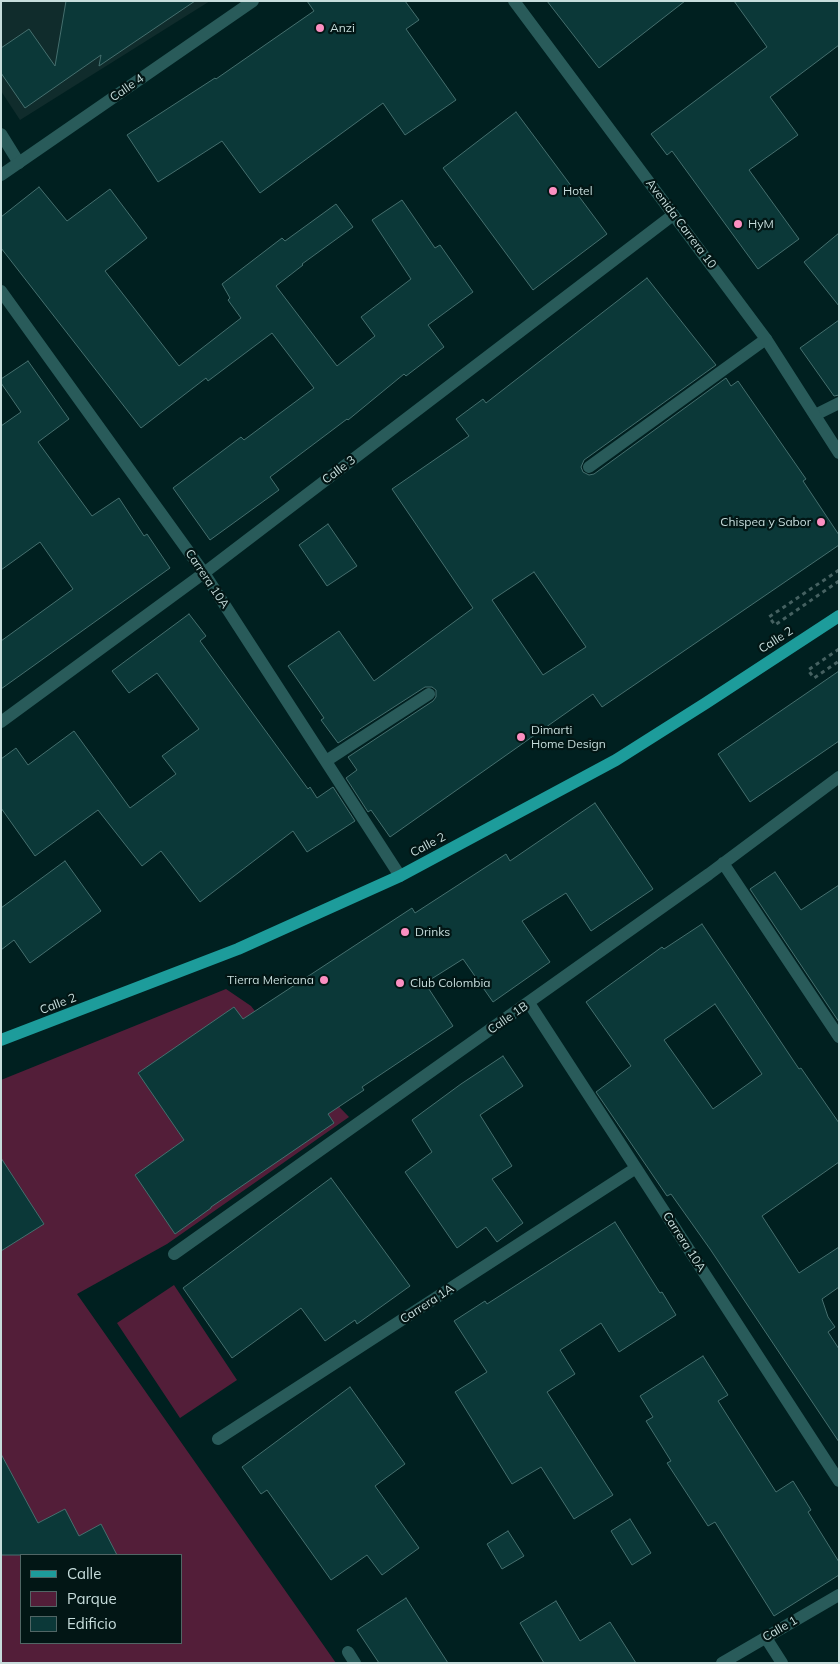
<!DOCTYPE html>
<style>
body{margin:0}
#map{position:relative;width:840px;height:1664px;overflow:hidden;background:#002020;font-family:Mulish,sans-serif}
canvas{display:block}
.frame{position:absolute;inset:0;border:2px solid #c7dddc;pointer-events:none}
.legend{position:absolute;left:20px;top:1554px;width:162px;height:90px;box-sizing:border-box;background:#021615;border:1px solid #516665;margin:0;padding:6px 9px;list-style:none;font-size:15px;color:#c7dddc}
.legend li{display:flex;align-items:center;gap:10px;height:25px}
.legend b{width:25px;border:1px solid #516665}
</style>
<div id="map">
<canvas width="840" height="1664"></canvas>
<div class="frame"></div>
<ul class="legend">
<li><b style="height:6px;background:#1d9c9b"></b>Calle</li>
<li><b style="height:14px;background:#531e39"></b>Parque</li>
<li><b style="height:14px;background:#0b3838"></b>Edificio</li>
</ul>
</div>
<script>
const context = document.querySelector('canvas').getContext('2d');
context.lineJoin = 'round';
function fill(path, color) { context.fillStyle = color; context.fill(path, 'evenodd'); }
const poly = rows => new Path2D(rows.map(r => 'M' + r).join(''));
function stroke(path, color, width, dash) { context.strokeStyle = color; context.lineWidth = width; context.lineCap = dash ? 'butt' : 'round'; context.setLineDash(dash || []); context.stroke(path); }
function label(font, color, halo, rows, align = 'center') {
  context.font = font + ' Mulish,sans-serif'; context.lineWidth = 4.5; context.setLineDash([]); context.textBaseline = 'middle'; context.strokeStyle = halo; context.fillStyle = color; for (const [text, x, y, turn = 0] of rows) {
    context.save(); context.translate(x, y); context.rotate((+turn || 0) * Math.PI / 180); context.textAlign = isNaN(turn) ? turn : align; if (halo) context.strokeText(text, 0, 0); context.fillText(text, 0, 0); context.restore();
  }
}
fill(poly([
 [1,1,210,1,20,120,1,91]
]), '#102c2c');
fill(poly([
 [226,989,251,1006,290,1056,349,1117,167,1244,77,1294,336,1663,1,1663,1,1080],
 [21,1555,181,1555,181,1643,21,1643],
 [174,1285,237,1380,180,1418,117,1323]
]), '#531e39');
const building = poly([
 [66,1,195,1,99,66,101,55,25,108,1,73,1,48,29,29,55,66,66,1],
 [307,1,405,1,419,20,406,29,456,100,405,135,383,103,260,193,222,141,158,182,127,135,215,78,216,79,314,11,307,1],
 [547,1,685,1,599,68,547,1],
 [734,1,839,1,839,45,770,97,798,135,749,170,799,239,758,269,672,151,667,155,651,134,767,47,734,1],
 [516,112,607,234,533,290,443,168,516,112],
 [39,187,67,221,110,189,147,238,105,271,179,366,241,318,228,300,230,298,222,284,282,238,285,241,336,204,353,227,302,264,303,265,276,286,337,366,375,336,361,317,411,279,372,220,402,200,435,248,440,245,473,292,428,325,444,347,406,376,404,374,348,420,347,419,270,477,279,490,210,540,173,488,241,437,244,440,314,388,272,333,208,381,206,378,141,428,1,248,1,217,39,187],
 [839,233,839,306,804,262,839,233],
 [647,278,716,365,584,460,581,467,583,472,589,475,594,474,726,378,731,386,738,381,806,479,803,481,839,535,839,545,602,707,593,694,390,837,371,810,368,812,346,778,357,770,348,757,433,701,436,697,436,690,432,687,425,687,338,743,321,720,324,718,288,666,339,631,374,681,473,608,392,489,469,436,456,419,483,399,486,403,647,278],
 [534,572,586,647,543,675,492,600,534,572],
 [839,320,839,395,834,396,800,348,839,320],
 [28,361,69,419,38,442,92,516,119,498,144,536,147,534,170,568,1,689,1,641,73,589,40,542,1,570,1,426,21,412,1,383,1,379,28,361],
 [328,524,357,566,327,586,299,545,328,524],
 [189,614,206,636,200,641,308,789,310,787,317,798,333,787,355,821,307,852,293,831,200,902,161,851,142,866,98,810,35,856,1,808,1,759,16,748,28,765,74,731,130,808,176,774,162,756,199,729,157,673,129,693,112,671,189,614],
 [839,671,839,741,750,802,718,754,839,671],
 [595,803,653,889,591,931,566,893,522,921,550,962,493,1002,463,959,425,983,453,1026,362,1087,364,1090,328,1114,334,1123,211,1207,211,1208,175,1234,135,1175,184,1140,138,1073,234,1007,243,1019,412,908,415,913,506,854,510,861,595,803],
 [65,861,101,911,30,963,14,940,1,950,1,908,65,861],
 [775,872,801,910,839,885,839,1022,750,889,775,872],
 [702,924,799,1069,801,1068,839,1123,839,1162,762,1216,799,1273,839,1247,839,1287,822,1299,828,1317,835,1327,828,1332,839,1349,839,1442,710,1249,671,1194,667,1196,596,1092,631,1066,586,1002,662,947,664,949,702,924],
 [715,1004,762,1074,713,1109,664,1040,715,1004],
 [503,1056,523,1086,480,1115,512,1166,492,1179,523,1223,497,1242,486,1227,457,1248,405,1172,432,1152,412,1120,461,1084,503,1056],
 [1,1158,44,1224,1,1251,1,1158],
 [331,1178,410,1286,357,1324,355,1320,325,1341,301,1308,232,1358,183,1288,331,1178],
 [615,1222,660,1293,662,1292,676,1315,619,1352,601,1323,560,1350,575,1374,547,1392,613,1495,574,1519,541,1467,512,1484,455,1392,487,1372,454,1321,485,1301,487,1304,615,1222],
 [703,1356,728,1395,718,1401,776,1492,793,1481,811,1510,808,1512,839,1562,839,1575,774,1616,715,1522,708,1526,667,1463,671,1461,646,1421,653,1417,640,1396,703,1356],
 [350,1387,405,1464,375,1486,419,1548,382,1575,367,1555,331,1580,267,1490,261,1494,242,1467,350,1387],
 [1,1454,38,1523,65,1509,79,1536,101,1524,117,1555,1,1555,1,1454],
 [630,1519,651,1553,632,1565,611,1531,630,1519],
 [508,1531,524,1556,502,1569,487,1544,508,1531],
 [406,1598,448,1663,379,1663,357,1630,406,1598],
 [556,1601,580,1641,610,1622,636,1663,544,1663,520,1623,556,1601]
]);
fill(building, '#0b3838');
stroke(building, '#456f6e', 1);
stroke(poly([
 [839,570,769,617,775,625,839,581],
 [839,649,808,670,814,678,839,661]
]), '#456161', 3, [4, 4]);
stroke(poly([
 [1,134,19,163],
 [766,1638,782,1663]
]), '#295b5a', 12);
stroke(poly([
 [1,175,253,1],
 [1,291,204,573,400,876],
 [815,415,839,403],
 [589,467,766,339],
 [1,722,204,573,673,215],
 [326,761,429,694],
 [723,863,839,1037],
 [529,1003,839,1481],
 [174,1254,709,874,839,777],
 [218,1439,636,1168],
 [348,1652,355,1663],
 [722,1663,839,1595]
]), '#295b5a', 12);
stroke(poly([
 [514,1,766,339,839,453]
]), '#295b5a', 12);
stroke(poly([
 [1,1040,238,949,400,876,616,760,706,703,839,616]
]), '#1d9c9b', 12);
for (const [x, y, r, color] of [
 [320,28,5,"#fc8fc1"],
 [553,191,5,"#fc8fc1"],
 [738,224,5,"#fc8fc1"],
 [821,522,5,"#fc8fc1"],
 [521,737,5,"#fc8fc1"],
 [405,932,5,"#fc8fc1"],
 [324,980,5,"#fc8fc1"],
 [400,983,5,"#fc8fc1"]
]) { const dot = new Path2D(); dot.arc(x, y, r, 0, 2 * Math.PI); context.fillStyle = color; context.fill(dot); stroke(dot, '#021615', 2); }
label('12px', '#c7dddc', '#021615', [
 ["Anzi",330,28],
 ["Hotel",563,191],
 ["HyM",748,224],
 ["Chispea y Sabor",811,522,"right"],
 ["Dimarti",531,730],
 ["Home Design",531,744],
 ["Drinks",415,932],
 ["Tierra Mericana",314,980,"right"],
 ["Club Colombia",410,983]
], 'left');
label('12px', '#c7dddc', '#021615', [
 ["Calle 4",127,88,-35],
 ["Avenida Carrera 10",681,224,53],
 ["Calle 3",339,470,-37],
 ["Carrera 10A",207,579,56],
 ["Calle 2",776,640,-33],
 ["Calle 2",428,845,-28],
 ["Calle 2",58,1004,-21],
 ["Calle 1B",508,1018,-35],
 ["Carrera 10A",684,1242,57],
 ["Carrera 1A",427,1304,-33],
 ["Calle 1",780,1629,-30]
]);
</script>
